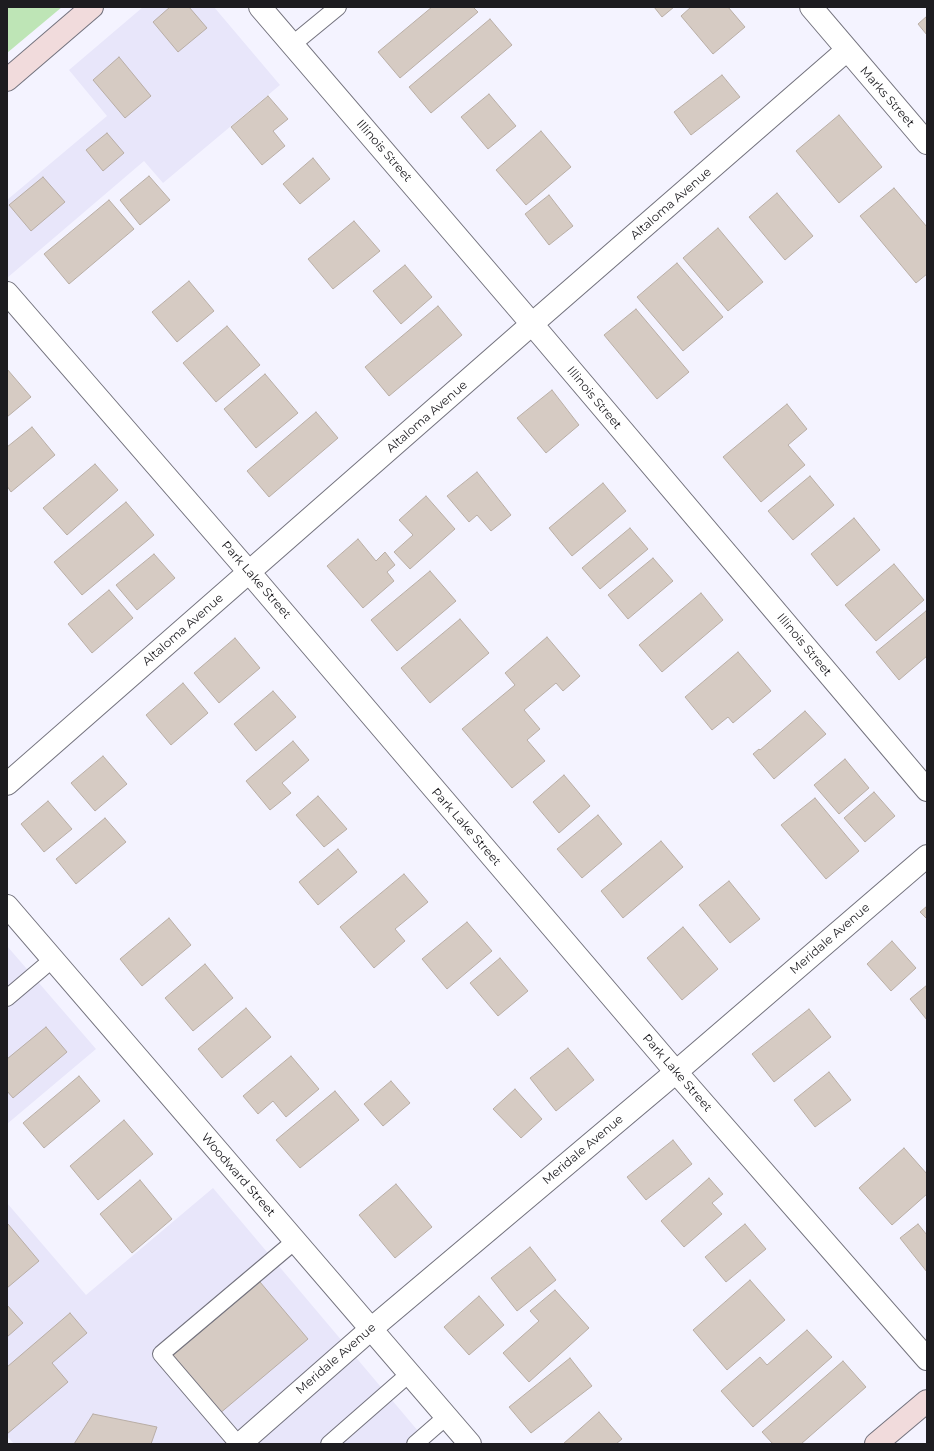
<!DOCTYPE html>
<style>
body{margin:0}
#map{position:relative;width:934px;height:1451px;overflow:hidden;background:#f4f3ff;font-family:Montserrat,sans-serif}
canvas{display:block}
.frame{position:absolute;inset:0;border:8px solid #1d1c20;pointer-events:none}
</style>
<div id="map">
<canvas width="934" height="1451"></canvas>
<div class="frame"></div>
</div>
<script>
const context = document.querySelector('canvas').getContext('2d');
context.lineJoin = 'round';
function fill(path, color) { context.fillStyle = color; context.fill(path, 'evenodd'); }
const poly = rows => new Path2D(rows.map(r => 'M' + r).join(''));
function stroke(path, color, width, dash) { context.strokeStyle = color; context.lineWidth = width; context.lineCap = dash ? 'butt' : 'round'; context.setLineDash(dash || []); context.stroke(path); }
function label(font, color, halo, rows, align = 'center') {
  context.font = font + ' Montserrat,sans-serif'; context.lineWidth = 3; context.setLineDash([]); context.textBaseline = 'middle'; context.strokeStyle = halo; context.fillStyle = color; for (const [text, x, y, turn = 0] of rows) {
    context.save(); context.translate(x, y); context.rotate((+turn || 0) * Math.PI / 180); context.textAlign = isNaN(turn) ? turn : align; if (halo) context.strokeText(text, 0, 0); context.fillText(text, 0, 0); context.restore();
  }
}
fill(poly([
 [143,7,214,7,280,85,163,183,144,161,7,278,7,200,107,116,69,70],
 [7,946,96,1049,7,1124],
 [213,1188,429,1444,14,1444,7,1436,7,1203,86,1295]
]), '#e8e6fa');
fill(poly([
 [7,7,62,7,7,53]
]), '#bee5b6');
const building = poly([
 [170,7,189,7,207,28,178,52,153,22,170,7],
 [432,7,473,7,478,12,400,78,378,52,432,7],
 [654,7,674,7,662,17,654,7],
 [691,7,728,7,745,27,713,54,681,16,691,7],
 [927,16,927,35,918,24,927,16],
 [490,19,512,45,431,113,409,87,490,19],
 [119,57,151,96,125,118,93,80,119,57],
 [722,75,740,97,691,135,674,112,722,75],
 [489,94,516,126,488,149,461,117,489,94],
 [268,96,288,119,273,131,285,146,262,165,231,127,268,96],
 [839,115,882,167,839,203,796,151,839,115],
 [541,131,571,167,526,205,496,170,541,131],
 [107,133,124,153,103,171,86,150,107,133],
 [313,158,330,179,300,204,283,184,313,158],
 [149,176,170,200,140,225,120,200,149,176],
 [43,177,65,202,31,231,9,205,43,177],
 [894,188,927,227,927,274,916,283,860,216,894,188],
 [777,193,813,236,785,260,749,217,777,193],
 [549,195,573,226,549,245,525,214,549,195],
 [109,200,134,229,69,284,44,254,109,200],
 [354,221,380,251,333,289,308,259,354,221],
 [718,228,763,282,728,311,683,258,718,228],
 [677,263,723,317,683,351,637,297,677,263],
 [405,265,432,297,401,324,373,291,405,265],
 [189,281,214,311,177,342,152,312,189,281],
 [438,306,462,335,389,396,365,367,438,306],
 [636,309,689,372,657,399,604,335,636,309],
 [227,326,260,365,216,402,183,363,227,326],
 [7,369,31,397,7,417,7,369],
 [265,374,298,413,256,448,224,409,265,374],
 [552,390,579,425,546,453,517,418,552,390],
 [787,404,807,429,788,445,805,465,761,502,723,457,787,404],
 [316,412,338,438,269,497,247,471,316,412],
 [32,427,55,455,11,492,7,486,7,447,32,427],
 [95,464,118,490,67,535,43,508,95,464],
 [477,472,511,515,491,531,477,515,469,522,447,496,477,472],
 [810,476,834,505,793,540,768,511,810,476],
 [603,483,626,511,572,556,549,528,603,483],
 [426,496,455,529,410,569,394,552,413,535,399,520,426,496],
 [126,502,154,535,82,595,54,562,126,502],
 [854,518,880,550,837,586,811,554,854,518],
 [630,528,648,549,600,589,582,568,630,528],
 [358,539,376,561,385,552,395,565,387,572,394,581,363,608,327,566,358,539],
 [154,554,175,578,137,610,116,585,154,554],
 [653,558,673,581,628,619,608,595,653,558],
 [894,564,924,600,876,641,845,605,894,564],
 [430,571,456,601,397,651,371,620,430,571],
 [109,590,133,618,92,653,68,624,109,590],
 [701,593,723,620,662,672,639,645,701,593],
 [926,611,927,613,927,656,899,680,876,652,926,611],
 [460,619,489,653,430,703,401,668,460,619],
 [547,637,580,676,563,691,556,683,524,710,540,729,527,740,545,761,512,788,462,729,515,685,505,673,547,637],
 [235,638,260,668,219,703,194,673,235,638],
 [738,652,771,691,733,723,728,717,712,730,685,697,738,652],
 [183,683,208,713,171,745,146,715,183,683],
 [273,691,296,717,256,751,234,724,273,691],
 [805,711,826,734,774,779,753,754,759,749,760,750,805,711],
 [293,741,309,760,282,783,291,793,270,810,246,781,293,741],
 [103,756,127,784,95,811,71,783,103,756],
 [845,759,869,788,839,814,814,785,845,759],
 [564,775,590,806,559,833,533,802,564,775],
 [874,792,895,816,865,842,844,818,874,792],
 [318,796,347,829,324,847,296,815,318,796],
 [815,798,859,851,826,879,781,825,815,798],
 [48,801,72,829,44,852,21,824,48,801],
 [598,815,622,844,582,878,557,849,598,815],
 [105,818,126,842,76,884,56,859,105,818],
 [661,841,683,867,623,918,601,891,661,841],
 [338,849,357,872,318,905,299,882,338,849],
 [404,874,428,902,395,929,405,941,374,968,340,927,404,874],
 [729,881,760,919,730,943,699,905,729,881],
 [927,906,927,919,920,912,927,906],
 [169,918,191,945,142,986,120,959,169,918],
 [467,922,492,951,447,989,422,959,467,922],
 [683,927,718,969,682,1000,647,958,683,927],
 [892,941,916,968,891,991,867,964,892,941],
 [500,958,528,991,498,1016,470,983,500,958],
 [205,964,233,998,193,1031,165,998,205,964],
 [927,985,927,1020,910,999,927,985],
 [246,1008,271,1037,222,1078,198,1049,246,1008],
 [809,1009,831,1037,774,1082,752,1054,809,1009],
 [46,1027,67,1052,13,1098,7,1091,7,1059,46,1027],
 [568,1048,594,1080,556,1111,530,1078,568,1048],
 [291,1056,319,1089,286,1117,273,1101,258,1114,243,1096,291,1056],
 [829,1072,851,1100,815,1127,794,1100,829,1072],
 [79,1076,100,1101,44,1148,23,1123,79,1076],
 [391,1081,410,1103,383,1126,364,1104,391,1081],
 [515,1089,542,1119,521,1138,493,1109,515,1089],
 [335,1091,359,1120,300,1168,276,1140,335,1091],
 [124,1120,153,1154,98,1200,70,1166,124,1120],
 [673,1140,692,1164,646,1200,627,1177,673,1140],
 [904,1148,927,1174,927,1194,892,1225,859,1188,904,1148],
 [709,1178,723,1194,712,1203,722,1214,684,1247,661,1221,709,1178],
 [140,1180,172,1219,132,1253,100,1214,140,1180],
 [396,1184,432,1227,395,1258,359,1215,396,1184],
 [7,1224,8,1224,39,1261,7,1288,7,1224],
 [745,1224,766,1249,726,1282,705,1257,745,1224],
 [918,1224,927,1235,927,1272,900,1238,918,1224],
 [530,1247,556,1280,517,1311,491,1278,530,1247],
 [750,1280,785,1320,727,1370,693,1330,750,1280],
 [260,1282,308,1339,219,1414,171,1357,260,1282],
 [555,1290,589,1328,529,1382,503,1353,539,1321,530,1311,555,1290],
 [479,1296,504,1325,469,1355,444,1327,479,1296],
 [7,1305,23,1323,7,1337,7,1305],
 [70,1313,87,1333,52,1363,68,1382,7,1434,7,1367,70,1313],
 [807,1330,832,1357,753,1427,721,1391,760,1357,767,1365,807,1330],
 [570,1358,592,1386,531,1433,509,1407,570,1358],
 [843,1361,866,1387,801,1444,773,1444,762,1432,843,1361],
 [599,1412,622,1439,616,1444,563,1444,599,1412],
 [93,1414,157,1427,151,1444,74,1444,93,1414]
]);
fill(building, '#d6cbc3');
stroke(building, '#b9aea6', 1);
const lane = poly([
 [293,44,338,7],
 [7,998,53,959],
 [238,1444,161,1354,295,1241],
 [329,1444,409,1374],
 [415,1444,446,1417]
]);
const street = poly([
 [260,7,532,324,927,790],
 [811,7,927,143],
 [7,293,249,572,676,1072,927,1359],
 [7,784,532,324,847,50],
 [7,906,470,1444],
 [240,1444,371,1329,676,1072,927,856]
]);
const secondary = poly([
 [7,80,92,7],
 [876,1444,927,1401]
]);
stroke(lane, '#73727d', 18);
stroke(street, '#73727d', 24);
stroke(secondary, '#73727d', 24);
stroke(lane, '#fff', 16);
stroke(street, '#fff', 22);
stroke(secondary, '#f1dbdc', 22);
label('12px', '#1d1c20', '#fff', [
 ["Marks Street",887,97,49],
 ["Illinois Street",384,151,49],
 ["Altaloma Avenue",671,204,-41],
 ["Illinois Street",594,398,50],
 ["Altaloma Avenue",427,417,-41],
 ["Park Lake Street",256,580,49],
 ["Altaloma Avenue",183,630,-41],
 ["Illinois Street",804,645,50],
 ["Park Lake Street",466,827,49],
 ["Meridale Avenue",830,939,-41],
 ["Park Lake Street",677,1073,49],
 ["Meridale Avenue",583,1150,-40],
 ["Woodward Street",238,1175,49],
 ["Meridale Avenue",336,1359,-41]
]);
</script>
